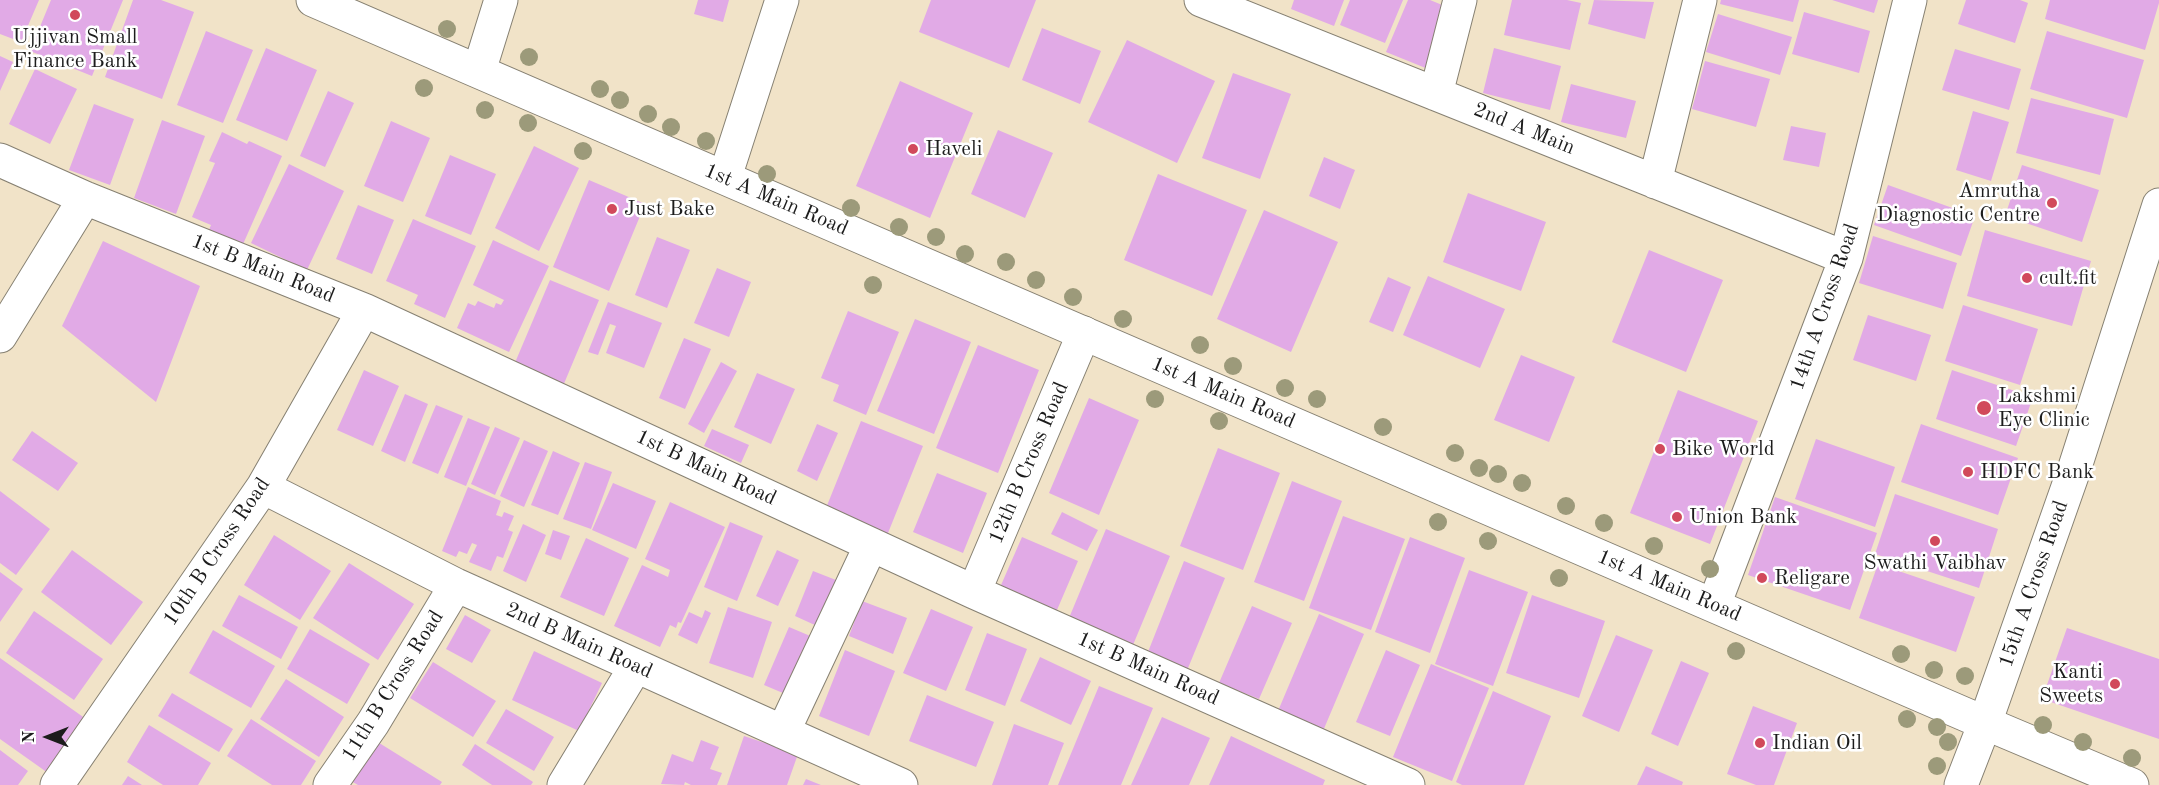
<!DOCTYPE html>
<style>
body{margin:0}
#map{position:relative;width:2159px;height:785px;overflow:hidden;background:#f1e3c8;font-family:"Old Standard TT",serif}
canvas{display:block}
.north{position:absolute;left:18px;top:707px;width:60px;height:60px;-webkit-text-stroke:4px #fff;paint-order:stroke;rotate:270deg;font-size:16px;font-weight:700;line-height:24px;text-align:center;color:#1c1c1c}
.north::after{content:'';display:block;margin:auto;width:21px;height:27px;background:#1c1c1c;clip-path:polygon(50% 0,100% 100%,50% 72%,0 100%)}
</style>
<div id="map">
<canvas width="2159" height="785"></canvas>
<div class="north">N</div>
</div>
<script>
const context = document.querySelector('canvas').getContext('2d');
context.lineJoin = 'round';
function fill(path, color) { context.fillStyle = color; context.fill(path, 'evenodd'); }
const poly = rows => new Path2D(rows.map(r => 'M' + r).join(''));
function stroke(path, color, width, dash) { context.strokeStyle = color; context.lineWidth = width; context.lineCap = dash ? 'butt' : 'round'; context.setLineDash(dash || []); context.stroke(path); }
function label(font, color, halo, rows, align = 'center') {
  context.font = font + ' "Old Standard TT",serif'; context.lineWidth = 5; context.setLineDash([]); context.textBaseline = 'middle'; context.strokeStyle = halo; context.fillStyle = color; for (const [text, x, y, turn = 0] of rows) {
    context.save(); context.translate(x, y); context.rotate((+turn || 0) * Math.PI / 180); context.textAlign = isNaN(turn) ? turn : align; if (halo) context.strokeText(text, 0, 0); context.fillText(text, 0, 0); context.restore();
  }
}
fill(poly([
 [0,0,39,0,21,42,0,34],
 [51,0,123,0,92,76,30,51],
 [133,0,161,0,194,12,162,99,105,77],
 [698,0,729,0,723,22,694,14],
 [931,0,1036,0,1009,68,919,32],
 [1294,0,1344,0,1334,26,1291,9],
 [1350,0,1403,0,1385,43,1340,25],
 [1408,0,1430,0,1452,9,1428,69,1386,52],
 [1512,0,1567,0,1581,3,1570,50,1504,35],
 [1594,0,1654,2,1645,39,1588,24],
 [1721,0,1799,0,1793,22,1720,4],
 [1832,0,1878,0,1874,13],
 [1966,0,2020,0,2028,3,2015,43,1958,24],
 [2050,0,2159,0,2159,3,2145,50,2045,19],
 [1804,12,1870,31,1859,73,1792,54],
 [1718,14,1792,37,1780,75,1706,52],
 [1042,28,1101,51,1080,104,1022,80],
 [206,31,253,50,223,123,177,105],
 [2047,31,2144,60,2127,118,2030,89],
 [1127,40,1215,81,1177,163,1088,122],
 [266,48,317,70,287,141,236,120],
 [1494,48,1561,66,1550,110,1483,93],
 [1955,49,2021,69,2009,110,1942,90],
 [0,56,13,62,0,91],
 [1705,61,1770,79,1756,127,1692,109],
 [35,69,77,89,50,144,9,124],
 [1233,73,1291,94,1260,179,1202,158],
 [900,81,973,113,930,218,856,186],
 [1571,84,1636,101,1626,138,1561,122],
 [328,91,354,103,325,167,300,156],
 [2031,98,2114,119,2100,175,2016,153],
 [94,104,134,119,110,185,69,170],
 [1973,111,2009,122,1991,181,1956,170],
 [162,120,205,136,176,214,134,198],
 [391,121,430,138,403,202,364,186],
 [1791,126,1826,133,1819,167,1783,160],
 [998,130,1053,153,1025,218,971,194],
 [222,132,247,144,249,141,282,156,240,251,206,237,211,225,192,217,215,163,209,161],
 [534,146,579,168,539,251,495,228],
 [450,155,496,174,471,235,425,216],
 [1324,157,1355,170,1340,209,1309,196],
 [289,164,344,191,307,270,251,243],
 [2022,165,2099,190,2082,242,2005,216],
 [1158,174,1247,210,1212,296,1124,260],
 [589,180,645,204,609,291,553,267],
 [1888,185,1975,216,1961,256,1874,225],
 [1468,193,1546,222,1521,291,1443,262],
 [358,205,394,220,372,274,336,259],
 [1264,210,1338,242,1291,352,1217,319],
 [413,219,476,246,445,318,414,304,418,295,386,281],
 [1985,230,2091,261,2072,326,1967,296],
 [1873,236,1957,263,1943,309,1859,283],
 [657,237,690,250,667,308,635,295],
 [493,240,549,266,509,352,457,328,468,303,475,306,478,301,494,308,496,303,501,305,504,300,473,285],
 [103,241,200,286,156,402,62,326],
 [1649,250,1723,280,1686,372,1612,342],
 [717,268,751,282,729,337,694,323],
 [1428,276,1505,309,1480,368,1403,335],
 [1388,277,1411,287,1393,332,1369,322],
 [550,280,599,300,563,386,514,365],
 [608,302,662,323,644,368,606,353,616,326,610,324,598,355,588,352],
 [1963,305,2038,329,2020,385,1945,361],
 [848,311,899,332,866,415,833,401,839,385,821,378],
 [1868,315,1931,335,1916,381,1853,360],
 [915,319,971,342,934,434,877,411],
 [684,338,711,349,685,409,659,398],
 [978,345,1039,370,998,473,936,448],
 [1521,355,1575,377,1549,442,1494,420],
 [721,362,737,371,704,433,688,424],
 [364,370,399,386,373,446,337,430],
 [1952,370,2033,397,2016,446,1936,419],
 [757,373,795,389,771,444,734,427],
 [1678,390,1758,421,1710,544,1630,513],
 [405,394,428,404,405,462,381,451],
 [1089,398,1139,420,1099,515,1049,493],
 [436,405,463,416,438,474,412,463],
 [468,418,490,427,466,486,444,477],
 [861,421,923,446,886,538,824,513],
 [817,424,838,433,817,481,797,471],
 [1921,424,2018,458,1998,515,1901,482],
 [495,427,520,438,495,495,471,484],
 [712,429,749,445,741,463,704,446],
 [32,431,78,463,58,491,12,460],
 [1816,439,1895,467,1875,527,1795,499],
 [524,440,548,451,524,507,500,496],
 [1218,448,1280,473,1243,570,1180,546],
 [553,451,580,463,558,515,531,505],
 [585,462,612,472,591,529,563,519],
 [937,473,987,493,963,553,913,532],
 [1292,481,1342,501,1304,601,1254,582],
 [613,483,656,501,636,549,592,530],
 [468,487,501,501,496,515,502,517,504,512,514,516,508,530,513,532,503,558,497,556,491,571,469,562,477,545,472,543,467,554,459,551,456,557,442,551],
 [0,491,50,529,16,575,0,563],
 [1895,494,1998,529,1979,588,1875,554],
 [1775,497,1877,533,1850,610,1748,575],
 [670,502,725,527,681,623,678,622,676,628,670,625,660,647,614,626,642,565,668,577,670,570,645,559],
 [1062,512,1098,530,1087,551,1051,534],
 [1343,516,1405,539,1371,630,1309,608],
 [730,522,763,536,737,601,704,587],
 [523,524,546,535,526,582,503,571],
 [1106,529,1170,556,1133,645,1069,618],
 [553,530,570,536,561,560,545,554],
 [274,535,331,571,300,620,244,585],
 [1022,537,1078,561,1054,617,998,592],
 [1410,537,1465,558,1430,653,1375,632],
 [586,538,629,558,604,616,560,597],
 [72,550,143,602,111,645,41,592],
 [777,550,799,560,778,606,756,596],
 [1184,561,1225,578,1186,673,1146,657],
 [349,563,414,604,378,660,313,618],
 [1878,564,1975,597,1956,652,1859,618],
 [1469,570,1528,592,1493,686,1435,664],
 [813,571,836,580,817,626,795,616],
 [0,572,23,589,0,622],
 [239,595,298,627,281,659,222,626],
 [1532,595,1605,621,1579,698,1506,673],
 [862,601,907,618,893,654,849,636],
 [1252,606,1292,623,1259,699,1219,683],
 [728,607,772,622,753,678,709,663],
 [931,609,973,627,946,691,903,673],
 [705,610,711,613,697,644,678,635,689,612,702,618],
 [34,611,103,659,74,700,6,653],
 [1319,614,1364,634,1323,731,1278,711],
 [465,615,491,630,472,663,446,649],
 [789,627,815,638,790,696,764,685],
 [2067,628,2159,659,2159,739,2042,699],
 [310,629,370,664,347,704,287,669],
 [213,630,275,666,251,708,189,673],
 [987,633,1027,649,1005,706,965,690],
 [1616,635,1653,650,1619,732,1582,716],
 [845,650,895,671,869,736,819,716],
 [1386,650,1420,665,1390,736,1356,722],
 [534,651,602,683,579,731,512,700],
 [1040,657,1091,681,1071,725,1020,701],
 [0,658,86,719,48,773,0,739],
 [1681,661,1709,673,1678,746,1651,734],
 [433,662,496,701,473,737,410,698],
 [1431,664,1489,688,1452,781,1393,757],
 [286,679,344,717,319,757,260,719],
 [1099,686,1153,708,1121,785,1058,785],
 [1493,691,1551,716,1524,785,1462,785,1456,782],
 [172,693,233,729,219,752,158,716],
 [927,695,994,722,976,767,909,741],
 [1753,706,1797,723,1774,785,1756,785,1727,774],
 [506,709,554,737,534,771,486,743],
 [1162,717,1210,738,1189,785,1131,785],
 [251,719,316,761,301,785,272,785,227,756],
 [1014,724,1064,743,1048,785,992,785],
 [149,725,211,763,198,785,163,785,127,762],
 [744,736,798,754,787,785,727,785],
 [1231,736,1325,780,1323,785,1209,785],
 [701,740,719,747,710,769,722,773,717,785,691,785,685,782,684,785,661,784,672,754,693,762],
 [376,741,442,782,440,785,358,785,351,781],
 [475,744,533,782,531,785,492,785,462,765],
 [0,750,28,771,18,785,0,785],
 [1646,766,1683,782,1682,785,1637,785],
 [128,776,142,785,122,785],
 [806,779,821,785,803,785]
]), '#e1aae6');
const street = poly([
 [1201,0,1846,258],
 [479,71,501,0],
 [1436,94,1460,0],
 [0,160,85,198,364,310,974,592,1408,785],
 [725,177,782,0],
 [1655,182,1700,0],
 [0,336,85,198],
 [263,487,456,585,901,785],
 [974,592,1084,333],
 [1714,605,1846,258,1910,0],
 [1985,723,2132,785],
 [783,732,871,545],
 [57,785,263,487,364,310],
 [330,785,373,723,456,585],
 [564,785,636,666]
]);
const secondary = poly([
 [313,0,1985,723],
 [1961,785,1985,723,2075,467,2159,205]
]);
stroke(street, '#868072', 35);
stroke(secondary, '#868072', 35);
stroke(street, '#fff', 33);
stroke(secondary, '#fff', 33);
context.fillStyle = '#9c9a7a';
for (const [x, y] of [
 [447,29],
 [529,57],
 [424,88],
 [600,89],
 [620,100],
 [485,110],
 [648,114],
 [528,123],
 [671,127],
 [706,141],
 [583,151],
 [767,174],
 [851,208],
 [899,227],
 [936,237],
 [965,254],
 [1006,262],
 [1036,280],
 [873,285],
 [1073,297],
 [1123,319],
 [1200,345],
 [1233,366],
 [1285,388],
 [1155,399],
 [1317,399],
 [1219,421],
 [1383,427],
 [1455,453],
 [1479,468],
 [1498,474],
 [1522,483],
 [1566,506],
 [1438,522],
 [1604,523],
 [1488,541],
 [1654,546],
 [1710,569],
 [1559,578],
 [1736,651],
 [1901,654],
 [1934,670],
 [1965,676],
 [1907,719],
 [2043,725],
 [1937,727],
 [1948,742],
 [2083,742],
 [2132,758],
 [1937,766]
]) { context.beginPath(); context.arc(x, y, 9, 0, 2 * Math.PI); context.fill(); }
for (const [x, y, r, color] of [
 [75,15,6,"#d1495b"],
 [913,149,6,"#d1495b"],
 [2052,203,6,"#d1495b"],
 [612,209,6,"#d1495b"],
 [2027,278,6,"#d1495b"],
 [1984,408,8,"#d1495b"],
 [1660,449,6,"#d1495b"],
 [1968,472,6,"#d1495b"],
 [1677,517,6,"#d1495b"],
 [1935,541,6,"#d1495b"],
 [1762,578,6,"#d1495b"],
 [2115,684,6,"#d1495b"],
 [1760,743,6,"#d1495b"]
]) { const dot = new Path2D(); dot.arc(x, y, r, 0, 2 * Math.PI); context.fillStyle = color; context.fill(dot); stroke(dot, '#fff', 2); }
label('21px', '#1c1c1c', '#fff', [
 ["Ujjivan Small",75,37,"center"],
 ["Finance Bank",75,61,"center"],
 ["Haveli",925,149],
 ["Amrutha",2040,191,"right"],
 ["Diagnostic Centre",2040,215,"right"],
 ["Just Bake",624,209],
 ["cult.fit",2039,278],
 ["Lakshmi",1998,396],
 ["Eye Clinic",1998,420],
 ["Bike World",1672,449],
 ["HDFC Bank",1980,472],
 ["Union Bank",1689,517],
 ["Swathi Vaibhav",1935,563,"center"],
 ["Religare",1774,578],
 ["Kanti",2103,672,"right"],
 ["Sweets",2103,696,"right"],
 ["Indian Oil",1772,743]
], 'left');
label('21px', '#1c1c1c', '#fff', [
 ["2nd A Main",1524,129,22],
 ["1st A Main Road",776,200,23],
 ["1st B Main Road",263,269,22],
 ["14th A Cross Road",1825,307,-71],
 ["1st A Main Road",1223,393,23],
 ["12th B Cross Road",1029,463,-67],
 ["1st B Main Road",706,468,25],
 ["10th B Cross Road",217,552,-56],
 ["15th A Cross Road",2034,584,-71],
 ["1st A Main Road",1669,586,23],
 ["2nd B Main Road",579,641,24],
 ["1st B Main Road",1148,669,24],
 ["11th B Cross Road",393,686,-58]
]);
</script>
